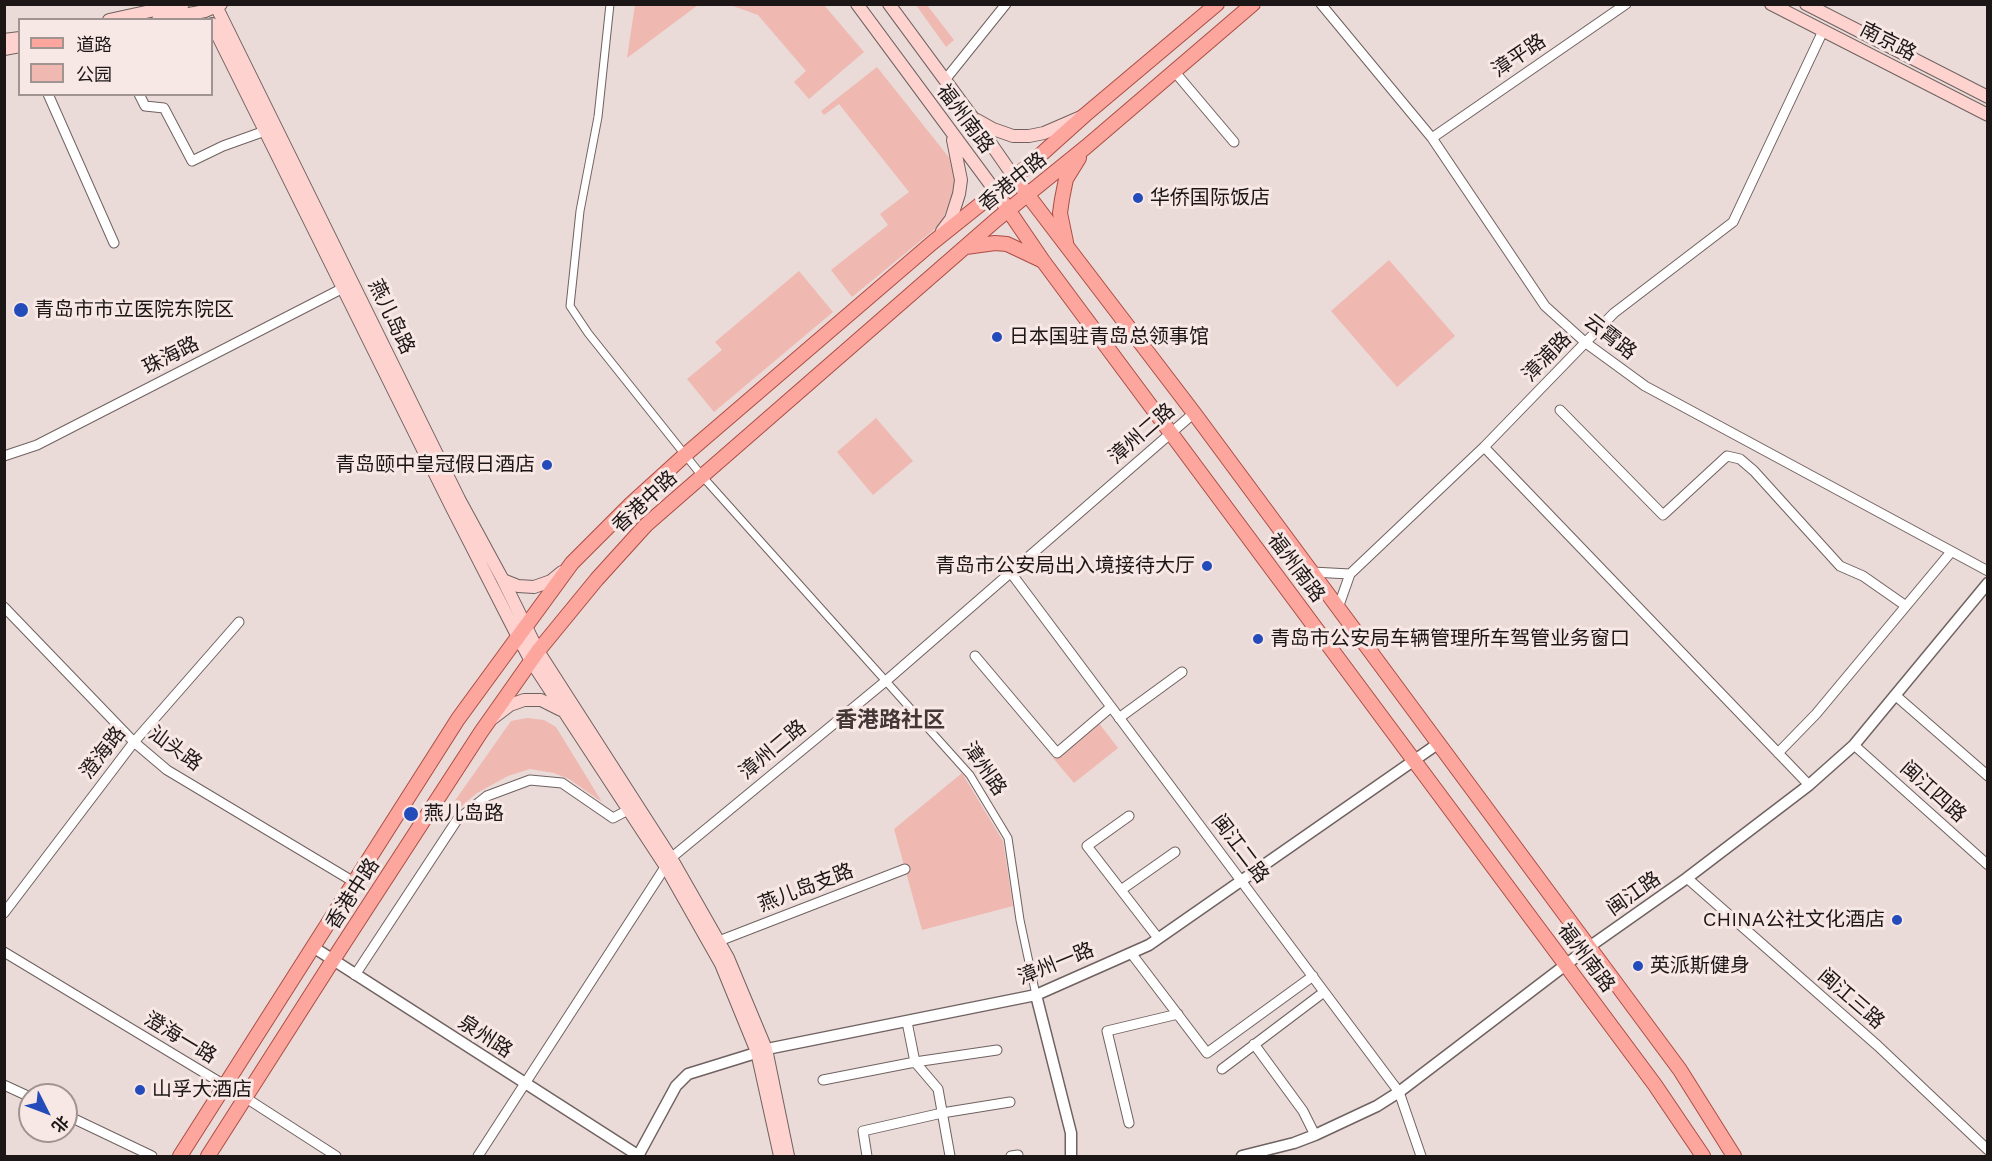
<!DOCTYPE html>
<meta charset="utf-8">
<style>
body{margin:0}
#map{position:relative;width:1992px;height:1161px;overflow:hidden;background:#eadad8;font-family:"Work Sans","Noto Sans SC",sans-serif}
canvas{display:block}
.frame{position:absolute;inset:0;border:6px solid #1c1716;pointer-events:none}
.legend{position:absolute;left:18px;top:18px;width:195px;height:78px;box-sizing:border-box;background:#f7e7e5;border:2px solid #9f9492;margin:0;padding:8px 10px;list-style:none;font-size:18px;color:#1c1716}
.legend li{display:flex;align-items:center;gap:12px;height:30px}
.legend b{width:30px;border:2px solid #9f9492}
.north{position:absolute;left:18px;top:1083px;width:60px;height:60px;box-sizing:border-box;background:#f7e7e5;border:2px solid #9f9492;border-radius:50%;rotate:132deg;font-size:16px;font-weight:700;line-height:24px;text-align:center;color:#1c1716}
.north::after{content:'';display:block;margin:auto;width:21px;height:27px;background:#244bba;clip-path:polygon(50% 0,100% 100%,50% 72%,0 100%)}
</style>
<div id="map">
<canvas width="1992" height="1161"></canvas>
<div class="frame"></div>
<ul class="legend">
<li><b style="height:8px;background:#fca69e"></b>道路</li>
<li><b style="height:16px;background:#efb9b2"></b>公园</li>
</ul>
<div class="north">北</div>
</div>
<script>
const context = document.querySelector('canvas').getContext('2d');
context.lineJoin = 'round';
function fill(path, color) { context.fillStyle = color; context.fill(path, 'evenodd'); }
const poly = rows => new Path2D(rows.map(r => 'M' + r).join(''));
function stroke(path, color, width, dash) { context.strokeStyle = color; context.lineWidth = width; context.lineCap = dash ? 'butt' : 'round'; context.setLineDash(dash || []); context.stroke(path); }
function label(font, color, halo, rows, align = 'center') {
  context.font = font + ' "Work Sans","Noto Sans SC",sans-serif'; context.lineWidth = 6; context.setLineDash([]); context.textBaseline = 'middle'; context.strokeStyle = halo; context.fillStyle = color; for (const [text, x, y, turn = 0] of rows) {
    context.save(); context.translate(x, y); context.rotate((+turn || 0) * Math.PI / 180); context.textAlign = isNaN(turn) ? turn : align; if (halo) context.strokeText(text, 0, 0); context.fillText(text, 0, 0); context.restore();
  }
}
fill(poly([
 [635,5,635,4,698,5,627,58],
 [730,5,824,5,864,52,809,99,794,82,806,71,758,15],
 [916,5,927,5,954,40,946,47],
 [877,67,955,165,954,189,941,224,852,297,831,270,888,225,880,214,909,192,839,104,824,115,821,111],
 [1389,260,1455,336,1397,387,1331,311],
 [799,271,833,312,714,412,687,379,722,350,715,342],
 [876,418,913,461,873,495,837,452],
 [527,718,544,720,556,727,602,802,569,779,554,773,530,769,508,776,477,793,458,809,447,822,442,819,511,721],
 [1098,722,1118,748,1074,783,1053,758],
 [962,773,1003,841,1013,906,922,930,894,829]
]), '#efb9b2');
const pedestrian = poly([
 [610,4,598,117,580,211,570,306,588,333,702,476,970,775,1008,838,1020,920,1036,995]
]);
const minor = poly([
 [1321,4,1432,138,1545,306,1586,343,1645,386,1988,571],
 [1174,71,1234,142],
 [945,80,1006,4],
 [48,94,114,243],
 [139,94,145,106,164,108,192,161,223,146,265,131],
 [1432,138,1626,4],
 [1560,410,1663,515,1727,456,1740,459,1754,471,1840,566,1863,576,1906,606],
 [1484,447,1809,785],
 [4,456,37,445,349,285],
 [1312,572,1350,574,1484,447,1614,313,1733,222,1823,31],
 [1011,573,1399,1092,1421,1156],
 [4,607,134,742,167,770,354,882],
 [1338,608,1350,574],
 [975,656,1057,753,1111,707],
 [1895,695,1988,776],
 [1119,718,1182,672],
 [1854,745,1988,865],
 [1778,753,1816,714,1951,552],
 [1129,816,1087,846,1158,938],
 [1687,878,1878,1046,1988,1150],
 [1121,890,1175,852],
 [4,913,134,742,239,622],
 [719,941,905,869],
 [4,952,246,1098,336,1156],
 [1131,953,1207,1053,1313,976],
 [355,975,457,820,487,796,530,780,562,783,613,818,628,810],
 [907,1022,915,1062,938,1089,950,1156],
 [1254,1044,1303,1111,1315,1135],
 [1222,1069,1324,992],
 [823,1080,915,1062,997,1050],
 [4,1085,30,1097],
 [66,1115,152,1156],
 [1129,1123,1107,1031,1178,1014],
 [478,1156,671,858,887,680,1194,413],
 [867,1156,863,1131,942,1113,1010,1102],
 [1011,1156,1018,1155]
]);
const tertiary = poly([
 [313,947,639,1156],
 [1036,995,1071,1133,1071,1156],
 [638,1156,676,1086,688,1074,772,1048,1036,995,1149,945,1439,743],
 [1242,1156,1294,1143,1315,1135,1377,1106,1399,1092,1589,947,1687,878,1809,785,1854,745,1988,583]
]);
const secondary = poly([
 [215,4,459,499,503,580,538,651,671,858,728,958,766,1049,788,1156],
 [857,4,996,192],
 [889,4,973,118,1014,177],
 [1771,4,1988,115],
 [1806,4,1988,97],
 [109,20,183,4],
 [158,20,205,11,221,4],
 [212,24,451,506,518,637,531,661,666,867,721,964,757,1052,780,1156],
 [4,40,20,38],
 [4,49,20,46],
 [977,120,993,129,1013,136,1029,136,1044,133,1081,117],
 [942,231,951,219,959,194,961,180,953,140],
 [503,580,518,586,534,587,551,581,562,572],
 [493,718,510,705,524,700,541,700,561,710]
]);
const primary = poly([
 [1014,177,1194,413,1589,947,1680,1070,1734,1156],
 [996,192,1043,261,1655,1085,1703,1156],
 [1066,242,1060,213,1062,199,1066,179,1079,158],
 [966,247,995,243,1007,244,1043,261],
 [180,1156,458,719,572,563,631,504,685,455,932,243,1027,167,1085,115,1217,4],
 [208,1156,333,960,481,732,538,651,597,579,646,525,996,220,1086,147,1253,4]
]);
stroke(pedestrian, '#6f6260', 9);
stroke(minor, '#6f6260', 11);
stroke(tertiary, '#6f6260', 13);
stroke(secondary, '#6f6260', 14);
stroke(primary, '#ac4d44', 16);
stroke(pedestrian, '#fff', 7);
stroke(minor, '#fff', 9);
stroke(tertiary, '#fff', 10);
stroke(secondary, '#fed2ce', 12);
stroke(primary, '#fca69e', 14);
for (const [x, y, r, color] of [
 [1138,198,6,"#244bba"],
 [21,310,8,"#244bba"],
 [997,337,6,"#244bba"],
 [547,465,6,"#244bba"],
 [1207,566,6,"#244bba"],
 [1258,639,6,"#244bba"],
 [411,814,8,"#244bba"],
 [1897,920,6,"#244bba"],
 [1638,966,6,"#244bba"],
 [140,1090,6,"#244bba"]
]) { const dot = new Path2D(); dot.arc(x, y, r, 0, 2 * Math.PI); context.fillStyle = color; context.fill(dot); stroke(dot, '#f7e7e5', 2); }
label('20px', '#1c1716', '#f7e7e5', [
 ["南京路",1888,42,27],
 ["漳平路",1519,56,-34],
 ["福州南路",965,119,53],
 ["香港中路",1013,182,-39],
 ["燕儿岛路",391,317,64],
 ["云霄路",1610,337,38],
 ["珠海路",171,356,-27],
 ["漳浦路",1547,357,-46],
 ["漳州二路",1142,434,-41],
 ["香港中路",645,502,-43],
 ["福州南路",1296,568,53],
 ["汕头路",175,749,36],
 ["漳州二路",773,750,-40],
 ["澄海路",103,753,-52],
 ["漳州路",984,769,55],
 ["闽江四路",1933,792,42],
 ["闽江二路",1240,849,53],
 ["燕儿岛支路",806,888,-21],
 ["香港中路",353,894,-57],
 ["闽江路",1634,894,-35],
 ["福州南路",1586,958,53],
 ["漳州一路",1056,964,-22],
 ["闽江三路",1851,999,41],
 ["泉州路",485,1037,33],
 ["澄海一路",180,1038,31]
]);
label('20px', '#1c1716', '#f7e7e5', [
 ["华侨国际饭店",1150,198],
 ["青岛市市立医院东院区",34,310],
 ["日本国驻青岛总领事馆",1009,337],
 ["青岛颐中皇冠假日酒店",535,465,"right"],
 ["青岛市公安局出入境接待大厅",1195,566,"right"],
 ["青岛市公安局车辆管理所车驾管业务窗口",1270,639],
 ["燕儿岛路",424,814],
 ["CHINA公社文化酒店",1885,920,"right"],
 ["英派斯健身",1650,966],
 ["山孚大酒店",152,1090]
], 'left');
label('bold 22px', '#443837', '#f7e7e5', [
 ["香港路社区",890,721]
]);
</script>
